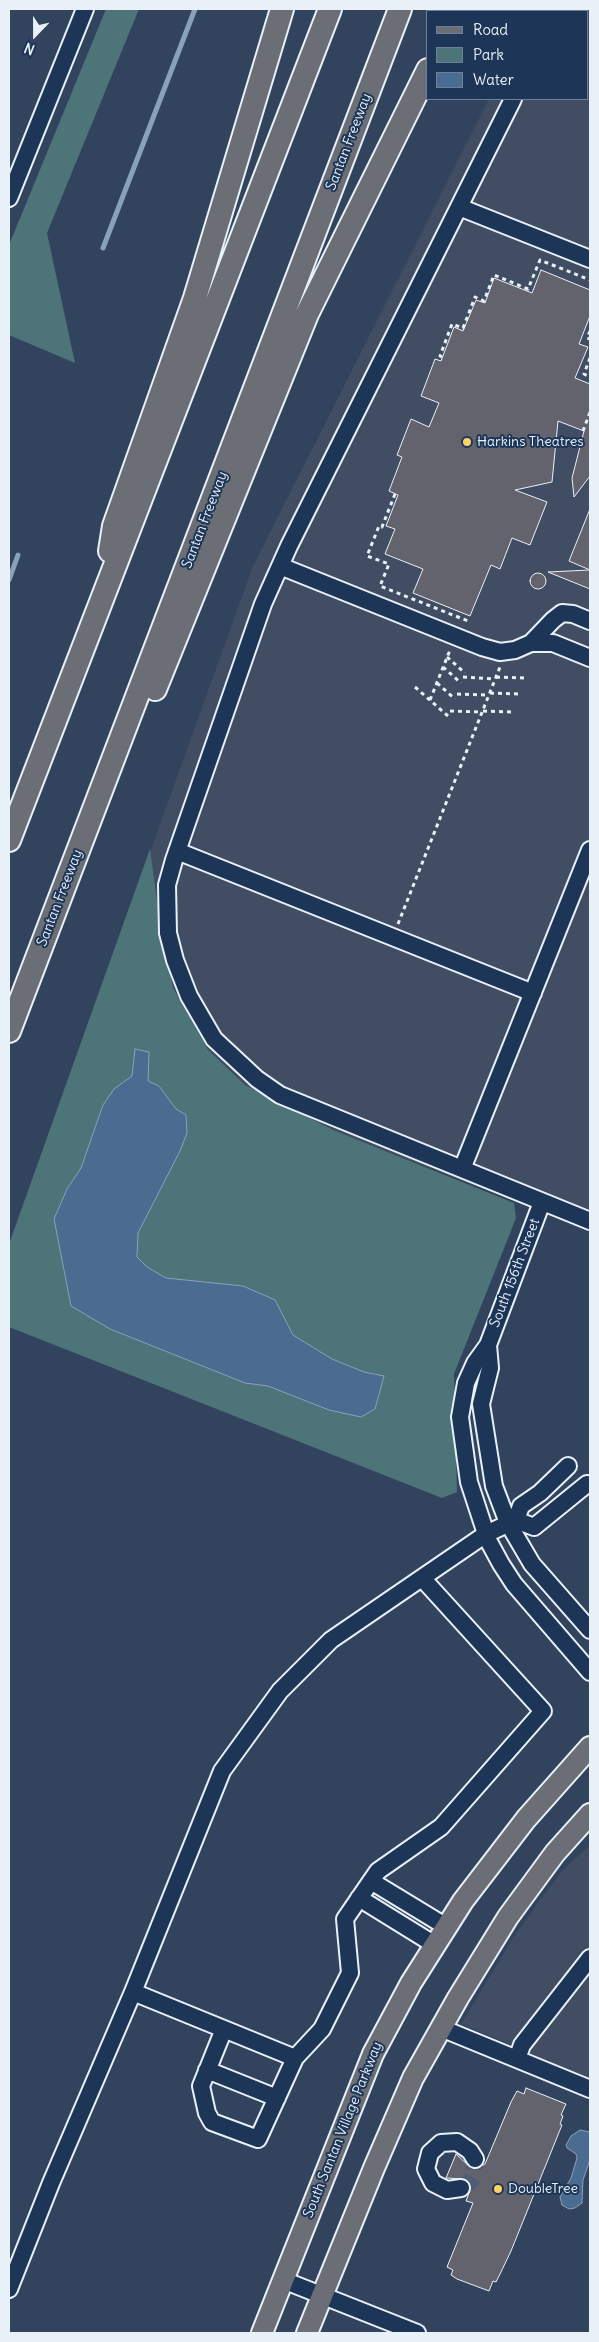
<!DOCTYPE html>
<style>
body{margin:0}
#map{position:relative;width:599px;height:2342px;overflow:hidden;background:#32435e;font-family:Delius,sans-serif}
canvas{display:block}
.frame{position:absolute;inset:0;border:10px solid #e8f1f8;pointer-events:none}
.legend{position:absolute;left:426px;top:10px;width:162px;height:90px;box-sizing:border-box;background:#1d3557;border:1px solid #6e8097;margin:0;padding:6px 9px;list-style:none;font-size:15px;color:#e8f1f8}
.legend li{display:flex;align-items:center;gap:10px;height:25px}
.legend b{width:25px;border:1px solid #6e8097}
.north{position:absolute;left:10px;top:10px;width:50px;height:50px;-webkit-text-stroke:4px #1d3557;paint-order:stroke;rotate:202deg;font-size:14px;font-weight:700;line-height:20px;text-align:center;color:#e8f1f8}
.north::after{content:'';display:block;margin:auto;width:18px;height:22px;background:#e8f1f8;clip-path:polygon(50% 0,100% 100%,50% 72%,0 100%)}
</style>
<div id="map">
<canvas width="599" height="2342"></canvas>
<div class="frame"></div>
<ul class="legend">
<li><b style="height:6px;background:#6b6f75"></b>Road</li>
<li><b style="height:14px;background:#4d7478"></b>Park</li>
<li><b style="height:14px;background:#4b6c91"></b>Water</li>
</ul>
<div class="north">N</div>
</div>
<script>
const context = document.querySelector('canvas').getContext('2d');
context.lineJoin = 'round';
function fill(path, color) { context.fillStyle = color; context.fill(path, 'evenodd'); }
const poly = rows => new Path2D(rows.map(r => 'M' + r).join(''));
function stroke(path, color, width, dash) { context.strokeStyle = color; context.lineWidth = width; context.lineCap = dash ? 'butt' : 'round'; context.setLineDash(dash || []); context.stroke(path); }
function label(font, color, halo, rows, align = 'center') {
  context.font = font + ' Delius,sans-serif'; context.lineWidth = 4; context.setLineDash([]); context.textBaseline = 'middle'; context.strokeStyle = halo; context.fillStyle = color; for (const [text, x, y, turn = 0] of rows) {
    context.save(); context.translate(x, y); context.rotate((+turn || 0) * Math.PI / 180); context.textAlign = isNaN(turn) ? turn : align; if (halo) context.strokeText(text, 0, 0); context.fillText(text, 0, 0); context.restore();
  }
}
fill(poly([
 [534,9,590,9,590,1230,84,1035,253,566,489,99,588,99,588,11,532,11],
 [590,1845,590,2098,512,2067,520,2048,461,2024,512,1940,537,1904,563,1870]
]), '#414d62');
fill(poly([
 [106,9,139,9,47,233,75,363,9,335,9,245],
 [150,849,156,894,173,988,208,1050,245,1085,333,1130,514,1203,516,1218,454,1374,457,1492,442,1498,9,1327,9,1244]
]), '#4d7478');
const water = poly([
 [135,1049,149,1052,148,1081,159,1086,176,1109,186,1115,187,1133,180,1151,138,1233,137,1257,147,1267,166,1278,243,1286,275,1300,293,1335,332,1359,364,1372,384,1376,375,1409,361,1417,329,1410,268,1386,245,1383,110,1329,71,1306,54,1219,67,1189,81,1168,103,1105,114,1089,132,1076,135,1049],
 [580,2130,590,2132,590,2160,583,2180,582,2203,575,2208,569,2209,562,2205,560,2197,571,2178,577,2158,576,2154,567,2148,566,2145,571,2136,580,2130]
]);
fill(water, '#4b6c91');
stroke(water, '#8aa1ba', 1);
stroke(poly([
 [103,248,195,9],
 [9,580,18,555]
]), '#8aa1ba', 5);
const building = poly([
 [541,270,590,290,590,316,579,344,588,347,575,378,590,384,590,476,574,497,572,478,584,431,558,421,552,482,515,490,547,502,530,545,512,538,500,569,491,565,470,616,413,593,423,569,385,554,395,529,386,526,398,495,389,491,402,457,397,455,411,419,429,427,439,403,421,396,435,359,441,361,454,327,463,331,476,300,485,303,494,278,532,293,541,270],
 [590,509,590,570,569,561,590,509],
 [590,570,590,589,548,572,590,570],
 '530 581a8 8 0 1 1 16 0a8 8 0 1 1-16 0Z',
 [526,2088,566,2104,561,2115,563,2116,560,2124,562,2125,511,2251,500,2274,496,2282,493,2281,489,2291,457,2279,451,2275,453,2270,447,2267,473,2203,466,2201,471,2187,469,2181,464,2179,446,2178,456,2154,471,2168,476,2169,485,2164,511,2102,517,2091,524,2094,526,2088]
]);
fill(building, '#63636d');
stroke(building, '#e8f1f8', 1);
stroke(poly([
 [461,2188,470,2182,474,2175,475,2159]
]), '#4d5d75', 16, [16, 8]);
const minor = poly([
 [557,11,558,9],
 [513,99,289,546,263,604,174,860,167,885,168,933,175,960,189,996,214,1039,257,1079,280,1095,590,1221],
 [9,198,85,9],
 [459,207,590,259],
 [280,566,482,647,500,652,515,650,531,643,553,643,590,658],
 [531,643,553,620,562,613,573,614,590,621],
 [177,851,533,993],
 [462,1169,590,850],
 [542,1202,488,1345,475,1363,466,1383,460,1417,469,1482,488,1540,501,1564,514,1584,590,1672],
 [488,1345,490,1368,481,1404,494,1486,508,1523,532,1564,590,1630],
 [516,1520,521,1506,540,1493,568,1466],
 [422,1578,543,1711,441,1827,378,1871,345,1919,350,1973,322,2029,295,2058,133,1992,222,1771,280,1691,331,1640,486,1534,516,1520,534,1527,587,1484],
 [371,1881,445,1926],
 [359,1898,435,1945],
 [441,2028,590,2089],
 [224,2029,201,2086,207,2113,212,2122,258,2139,295,2058],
 [517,2059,522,2045,590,1958],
 [207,2070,277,2098],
 [461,2188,447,2190,433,2183,426,2169,430,2153,441,2143,457,2142,470,2151,475,2159],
 [283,2280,417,2333],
 [9,2289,51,2183,133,1992]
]);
const major = poly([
 [262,2333,373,2054,411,1983,463,1901,526,1819,590,1747],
 [307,2333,374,2168,413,2078,458,1998,508,1917,555,1853,590,1814]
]);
const highway = poly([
 [457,11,458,9],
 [110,551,114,526,195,298,282,9],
 [155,689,307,314,428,70],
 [9,840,330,9],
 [9,1031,400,9]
]);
stroke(minor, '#e8f1f8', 20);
stroke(major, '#e8f1f8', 24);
stroke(highway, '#e8f1f8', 26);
stroke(poly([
 [590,331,587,338,590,339],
 [442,357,440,356,452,324,463,328,475,297,484,301,494,275,528,289,540,260,590,280],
 [590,358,584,374,590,377],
 [583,431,590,412],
 [395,494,382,527,379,526,367,556,389,564,380,586,468,621],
 [447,657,465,673],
 [443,667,461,683],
 [463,677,495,679],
 [496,677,524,678],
 [437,683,455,699],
 [415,687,448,716],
 [490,693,518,694],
 [457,694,488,695],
 [430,700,450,650],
 [450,711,482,712],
 [483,711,511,712],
 [398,924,500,667]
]), '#e8f1f8', 3, [4, 4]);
stroke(minor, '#1d3557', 16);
stroke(major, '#6b6f75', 20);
stroke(highway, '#6b6f75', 22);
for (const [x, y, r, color] of [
 [467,442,5,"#ffd166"],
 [498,2189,5,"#ffd166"]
]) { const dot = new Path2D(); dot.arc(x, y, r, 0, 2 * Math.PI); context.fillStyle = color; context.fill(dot); stroke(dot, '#1d3557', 2); }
label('14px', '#e8f1f8', '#1d3557', [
 ["Santan Freeway",349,142,-69],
 ["Santan Freeway",205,520,-69],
 ["Santan Freeway",60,898,-69],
 ["South 156th Street",515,1273,-69],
 ["South Santan Village Parkway",343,2130,-68]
]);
label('14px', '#e8f1f8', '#1d3557', [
 ["Harkins Theatres",477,442],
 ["DoubleTree",508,2189]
], 'left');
</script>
